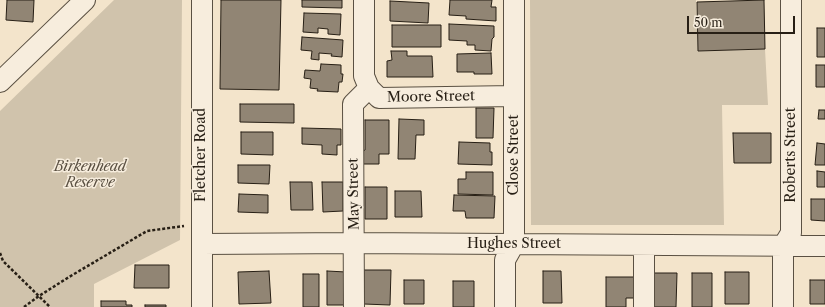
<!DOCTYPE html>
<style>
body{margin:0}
#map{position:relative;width:825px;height:307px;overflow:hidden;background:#f3e4cb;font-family:"Libre Caslon Text",serif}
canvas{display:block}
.scale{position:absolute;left:687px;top:16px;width:108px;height:18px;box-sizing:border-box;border:2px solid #271f15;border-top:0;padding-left:5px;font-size:12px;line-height:14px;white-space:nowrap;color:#271f15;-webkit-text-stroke:3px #f7eddd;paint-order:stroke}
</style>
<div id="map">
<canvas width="825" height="307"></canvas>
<div class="scale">50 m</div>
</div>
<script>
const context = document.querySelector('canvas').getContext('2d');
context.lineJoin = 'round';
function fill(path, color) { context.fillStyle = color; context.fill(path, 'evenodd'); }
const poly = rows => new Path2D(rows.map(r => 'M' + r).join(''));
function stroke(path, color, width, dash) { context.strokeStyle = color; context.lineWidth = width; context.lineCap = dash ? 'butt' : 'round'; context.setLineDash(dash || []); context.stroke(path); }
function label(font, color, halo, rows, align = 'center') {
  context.font = font + ' "Libre Caslon Text",serif'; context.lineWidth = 3; context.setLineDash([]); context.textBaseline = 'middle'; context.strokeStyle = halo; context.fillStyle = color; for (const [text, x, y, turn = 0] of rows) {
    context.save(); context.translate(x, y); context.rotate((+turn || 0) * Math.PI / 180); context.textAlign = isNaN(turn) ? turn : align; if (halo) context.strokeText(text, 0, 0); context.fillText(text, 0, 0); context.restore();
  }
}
fill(poly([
 [114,0,182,0,180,240,94,284,94,307,0,307,0,111],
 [530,0,696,0,698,51,765,49,768,105,722,105,724,225,531,225]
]), '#d0c3ac');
const building = poly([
 [7,0,34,0,33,22,6,20,7,0],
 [221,0,281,0,279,90,220,89,221,0],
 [302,0,342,0,342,8,302,7,302,0],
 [450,0,492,0,491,7,496,7,496,21,466,19,466,16,449,15,450,0],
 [764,0,765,49,698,51,697,2,764,0],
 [390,1,429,3,428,23,390,21,390,1],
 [304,13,341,14,340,35,328,34,328,29,318,28,318,33,303,32,304,13],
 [449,24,494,26,494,37,492,39,491,51,475,50,475,45,467,45,467,41,449,40,449,24],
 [392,25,441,25,441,47,392,47,392,25],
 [817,28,825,28,825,57,817,57,817,28],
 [302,37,343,40,342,57,331,56,332,54,319,53,319,60,311,59,312,51,301,50,302,37],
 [391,51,407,51,407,56,432,56,433,77,387,77,387,61,392,60,391,51],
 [491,53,492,74,474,74,474,72,457,72,457,54,491,53],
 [321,64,341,65,341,74,343,74,342,82,339,82,338,92,317,91,318,89,310,88,311,79,304,78,305,70,320,71,321,64],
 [816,65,825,65,825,87,816,87,816,65],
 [240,104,294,104,294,123,240,122,240,104],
 [476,108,494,108,493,138,476,138,476,108],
 [819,110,825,110,825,119,818,119,819,110],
 [399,119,424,120,424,135,416,135,415,159,398,159,399,119],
 [365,120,389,120,389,154,379,154,379,164,361,164,361,152,365,150,365,120],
 [302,128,341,129,341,145,337,145,337,155,322,154,322,145,302,144,302,128],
 [241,132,273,132,273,155,241,154,241,132],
 [733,133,771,133,771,163,734,163,733,133],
 [459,142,490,143,490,152,492,152,492,165,458,164,459,142],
 [817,143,825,144,825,165,815,165,817,143],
 [238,165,270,165,269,184,238,183,238,165],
 [817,171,825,172,825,187,817,187,817,171],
 [466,172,493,172,493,195,458,194,458,179,466,179,466,172],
 [290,182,312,182,313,210,291,210,290,182],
 [322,182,343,182,343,211,323,212,322,182],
 [365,187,387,187,387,219,365,219,365,187],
 [395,191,421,191,422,217,395,217,395,191],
 [239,194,268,195,268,213,238,212,239,194],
 [454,195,495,196,494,218,466,218,465,211,453,211,454,195],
 [811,199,825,199,825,221,811,220,811,199],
 [135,265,169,265,169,288,134,288,135,265],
 [364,270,391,270,390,305,364,304,364,270],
 [269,271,271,303,239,304,238,272,269,271],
 [327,271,346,272,345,305,327,305,327,271],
 [543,271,561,271,562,303,543,303,543,271],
 [725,272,749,272,749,304,725,304,725,272],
 [654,273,677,273,676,307,654,307,654,273],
 [692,273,712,273,712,307,692,307,692,273],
 [303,274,319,274,319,307,303,307,303,274],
 [606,277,636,277,636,298,626,298,626,307,606,307,606,277],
 [404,280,424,280,424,304,404,304,404,280],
 [810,280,825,280,825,304,810,304,810,280],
 [453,281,474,281,474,307,453,307,453,281],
 [101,301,126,301,126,305,132,305,132,307,101,307,101,301],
 [145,305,166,305,166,307,145,307,145,305]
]);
fill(building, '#918574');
stroke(building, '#271f15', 1);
const minor = poly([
 [364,0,364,76,369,88,379,98,514,96],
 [0,82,85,0],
 [202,244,354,243,825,246],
 [202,307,202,0],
 [354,307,353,104,369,88],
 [505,307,505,260,514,244,514,0],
 [644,307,644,245],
 [783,307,783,246,791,233,791,0]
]);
stroke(minor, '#5a5042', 22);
stroke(poly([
 [0,253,3,261,50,307],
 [24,307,39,296,69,277,147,231,184,226]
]), '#271f15', 2.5, [3, 2]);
stroke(minor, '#f7eddd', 20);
label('14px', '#271f15', '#f7eddd', [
 ["Moore Street",431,97,-1],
 ["Fletcher Road",201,155,-90],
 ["Close Street",514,155,-90],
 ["Roberts Street",791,155,-90],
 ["May Street",354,194,-91],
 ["Hughes Street",514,244]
]);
label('italic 14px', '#5a5042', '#f7eddd', [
 ["Birkenhead",90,167],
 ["Reserve",90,183]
]);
</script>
